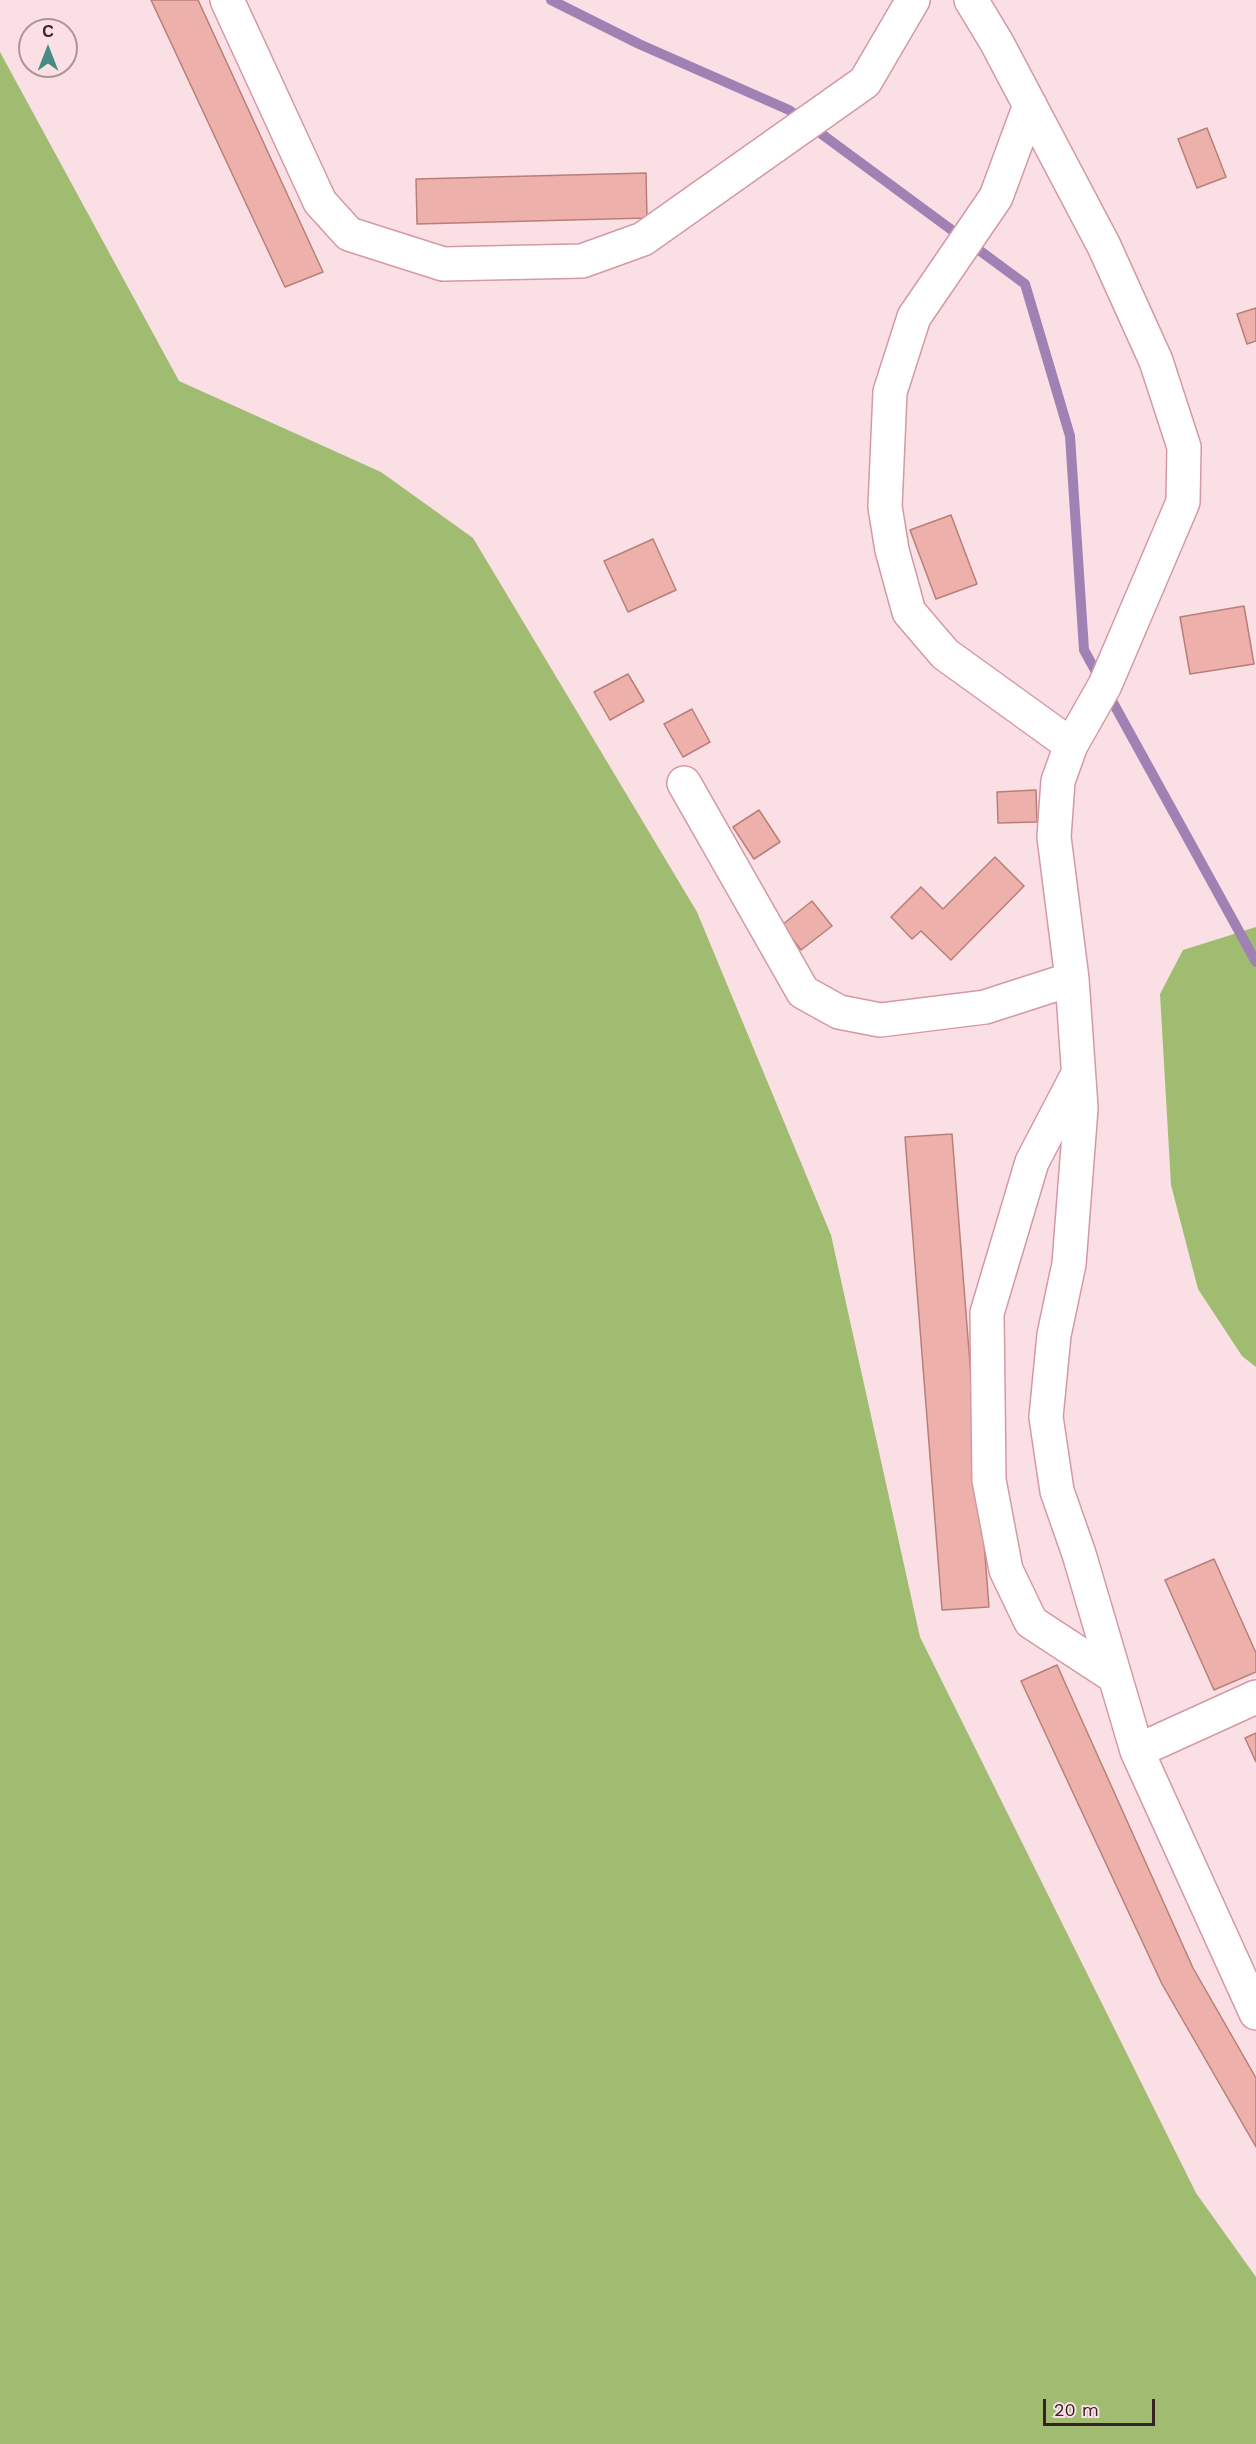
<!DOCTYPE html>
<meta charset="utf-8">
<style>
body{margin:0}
#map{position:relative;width:1256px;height:2444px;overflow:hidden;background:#fae0e5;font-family:"Work Sans",sans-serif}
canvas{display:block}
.north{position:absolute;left:18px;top:18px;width:60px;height:60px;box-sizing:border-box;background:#fae0e5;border:2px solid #ac9499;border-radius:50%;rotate:0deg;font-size:16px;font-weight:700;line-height:24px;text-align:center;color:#382126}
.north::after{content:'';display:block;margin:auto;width:21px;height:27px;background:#468c85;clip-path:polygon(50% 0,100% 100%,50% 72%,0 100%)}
.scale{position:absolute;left:1043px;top:2399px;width:112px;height:27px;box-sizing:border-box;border:3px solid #382126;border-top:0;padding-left:8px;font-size:18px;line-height:21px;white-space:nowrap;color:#382126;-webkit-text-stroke:4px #fae0e5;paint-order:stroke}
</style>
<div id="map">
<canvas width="1256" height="2444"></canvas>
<div class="north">С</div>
<div class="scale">20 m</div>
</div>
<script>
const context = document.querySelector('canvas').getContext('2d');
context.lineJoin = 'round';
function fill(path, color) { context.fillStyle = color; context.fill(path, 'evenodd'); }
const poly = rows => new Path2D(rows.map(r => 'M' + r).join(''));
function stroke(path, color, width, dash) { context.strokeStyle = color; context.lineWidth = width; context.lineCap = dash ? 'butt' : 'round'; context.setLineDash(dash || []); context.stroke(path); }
fill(poly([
 [0,52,179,381,381,472,473,538,697,912,831,1235,920,1637,1196,2193,1256,2277,1256,2444,0,2444],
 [1256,927,1256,1367,1242,1356,1198,1289,1171,1185,1160,994,1183,950]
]), '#9fbc71');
stroke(poly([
 [551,0,639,44,789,110,1025,284,1070,436,1084,650,1256,962]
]), '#a081b4', 10);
const building = poly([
 [151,0,198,0,323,272,285,287,151,0],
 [1207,128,1226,177,1197,188,1178,139,1207,128],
 [646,173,647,218,417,224,416,179,646,173],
 [1256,308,1256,341,1247,344,1237,314,1256,308],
 [951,515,977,584,936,599,910,530,951,515],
 [653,539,676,590,628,612,604,561,653,539],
 [1244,606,1254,664,1190,674,1180,617,1244,606],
 [628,674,644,701,610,720,594,692,628,674],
 [692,709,710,742,683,757,664,724,692,709],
 [1036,790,1037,822,998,823,997,792,1036,790],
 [759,810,780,842,754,859,733,827,759,810],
 [995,857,1024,886,951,960,921,931,912,939,891,917,921,887,943,909,995,857],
 [812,901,832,926,801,950,782,925,812,901],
 [952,1134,989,1607,942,1610,905,1137,952,1134],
 [1214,1559,1256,1653,1256,1672,1214,1690,1165,1580,1214,1559],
 [1057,1665,1193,1968,1256,2078,1256,2147,1162,1984,1021,1681,1057,1665],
 [1256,1733,1256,1762,1245,1738,1256,1733]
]);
fill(building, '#edb0aa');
stroke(building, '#b87f79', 1.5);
const minor = poly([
 [227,0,320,202,349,234,443,264,582,261,643,239,865,82,913,0],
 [971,0,997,43,1104,246,1156,361,1184,447,1183,502,1105,685,1071,745,1058,781,1054,837,1072,979,1081,1108,1069,1264,1054,1335,1046,1417,1057,1491,1079,1554,1137,1751,1256,2013],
 [1030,105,996,197,914,317,890,392,885,507,892,550,909,612,945,654,1071,745],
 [684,783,803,992,839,1012,880,1020,985,1007,1072,979],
 [1078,1074,1032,1162,987,1313,989,1480,1006,1570,1031,1622,1115,1677],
 [1137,1751,1256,1697]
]);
stroke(minor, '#d499a5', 36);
stroke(minor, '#fff', 33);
</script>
